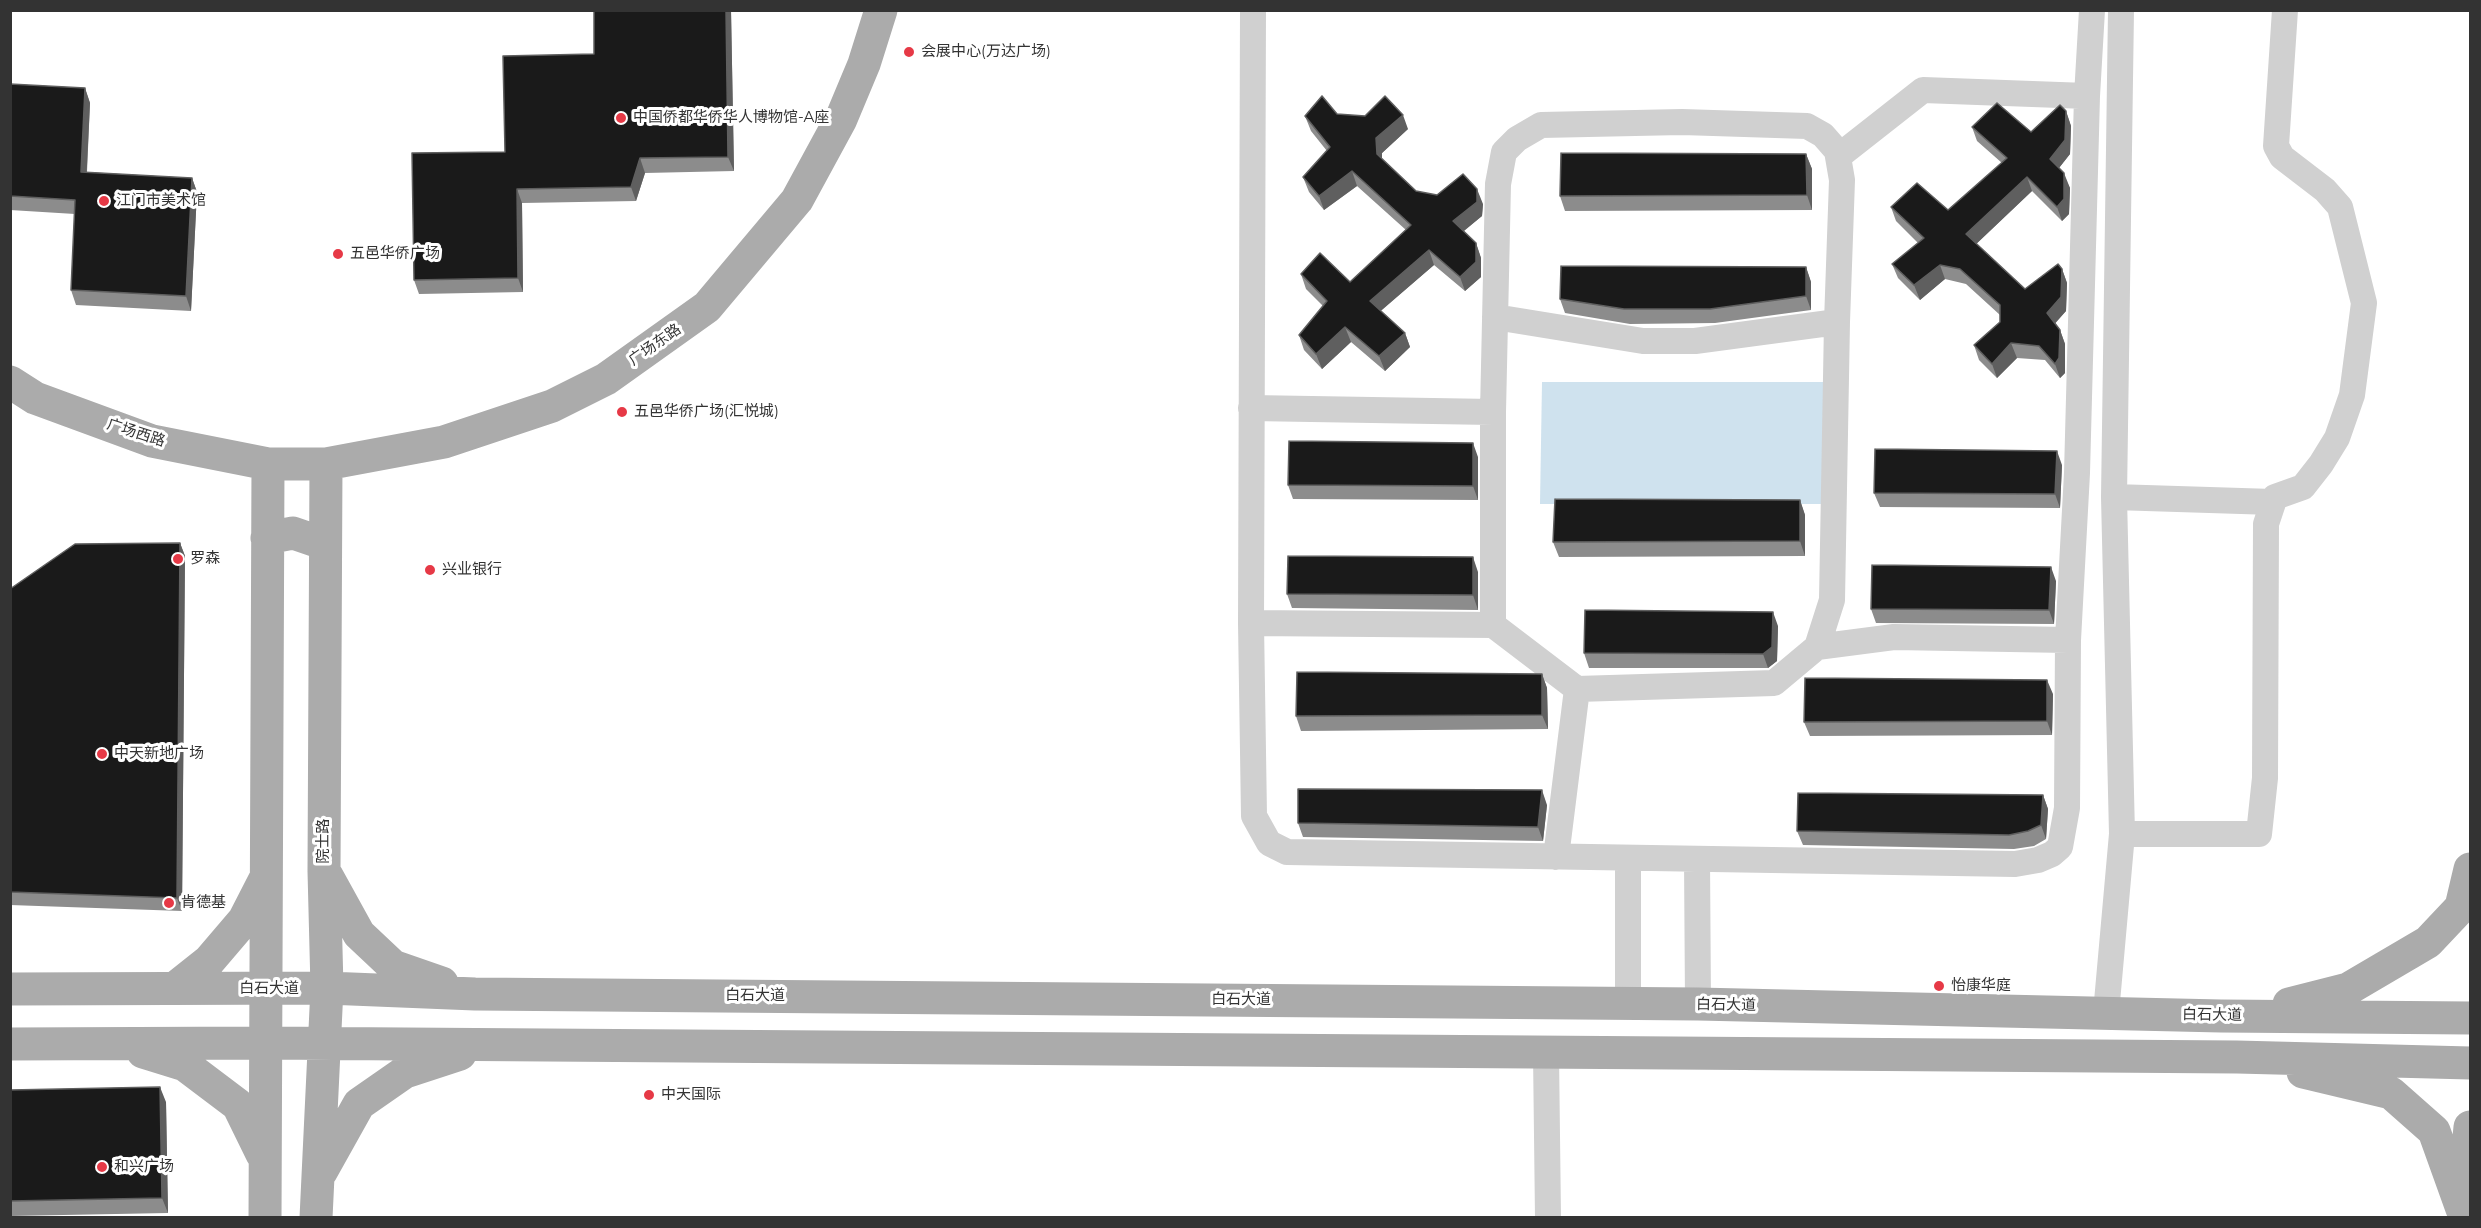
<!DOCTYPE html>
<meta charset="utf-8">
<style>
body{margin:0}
#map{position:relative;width:2481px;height:1228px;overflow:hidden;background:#fff;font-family:Montserrat,sans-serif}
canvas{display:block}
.frame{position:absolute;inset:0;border:12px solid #333;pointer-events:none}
</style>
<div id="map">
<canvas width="2481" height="1228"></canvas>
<div class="frame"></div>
</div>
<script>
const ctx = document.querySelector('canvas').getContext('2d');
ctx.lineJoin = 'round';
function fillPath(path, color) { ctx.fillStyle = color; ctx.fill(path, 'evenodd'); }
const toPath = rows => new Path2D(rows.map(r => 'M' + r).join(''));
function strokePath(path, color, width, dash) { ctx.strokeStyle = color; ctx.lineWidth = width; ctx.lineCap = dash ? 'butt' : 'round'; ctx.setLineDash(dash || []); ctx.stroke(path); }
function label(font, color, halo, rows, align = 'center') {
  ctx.font = font + ' Montserrat,"Noto Sans SC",sans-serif'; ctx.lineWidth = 6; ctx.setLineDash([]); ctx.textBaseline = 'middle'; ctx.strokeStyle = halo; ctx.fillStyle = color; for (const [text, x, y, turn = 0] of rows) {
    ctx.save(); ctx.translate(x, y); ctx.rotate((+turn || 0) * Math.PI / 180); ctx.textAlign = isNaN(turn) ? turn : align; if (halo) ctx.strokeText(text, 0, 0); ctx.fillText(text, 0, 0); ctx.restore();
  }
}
const water = toPath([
 [1542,382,1826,382,1827,504,1540,504]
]);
const minor = toPath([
 [1253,10,1251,623,1254,816,1269,843,1287,852,2015,864,2038,860,2052,854,2060,847,2067,808,2068,640,2077,473,2087,96,2092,10],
 [1839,156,1923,90,2087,96],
 [1251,408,1493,412,1493,625,1251,623],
 [1493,412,1498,184,1504,152,1517,139,1541,125,1682,122,1807,126,1823,135,1837,151,1842,180,1837,322,1695,341,1643,341,1495,317],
 [2114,497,2273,502],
 [1493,625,1577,689,1556,857],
 [1817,647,1894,637,2068,640],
 [1577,689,1774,683,1817,647,1832,600,1837,322],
 [2122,834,2259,834,2265,778,2266,524,2275,497,2303,487,2321,464,2337,438,2352,395,2364,303,2340,207,2325,190,2282,157,2276,146,2285,10],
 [1628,858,1628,1003],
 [1697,859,1698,1004],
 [2106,1013,2122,834,2114,497,2121,10],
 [1546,1053,1548,1218]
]);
const major = toPath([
 [10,382,35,398,152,441,268,464,326,464,444,442,552,406,606,379,707,307,797,200,841,119,864,64,881,10],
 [267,538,293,533,325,544],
 [327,876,359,934,393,966,442,983],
 [175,988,209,961,244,920,264,881],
 [10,989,327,988,475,994,1698,1004,2221,1016,2470,1018],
 [2289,1004,2348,989,2428,942,2461,907,2470,869],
 [10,1044,264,1043,2237,1057,2470,1063],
 [143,1052,185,1065,238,1105,262,1154],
 [2303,1072,2391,1093,2434,1131,2462,1209],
 [321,1172,359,1104,405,1072,460,1054],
 [2463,1199,2470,1127],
 [265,1218,268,464],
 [316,1218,327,988,324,871,326,464]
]);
const wall = toPath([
 [594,10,731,10,734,171,645,173,636,201,522,203,523,292,419,294,414,280,505,152,594,54],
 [10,84,85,88,90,103,87,172,192,178,197,192,191,311,76,305,71,290,75,214,10,210],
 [2066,111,2071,126,2070,154,2059,168,2070,188,2069,214,2062,221,2032,191,1976,244,2025,289,2062,269,2067,283,2066,311,2055,323,2060,330,2065,344,2065,373,2060,378,2045,360,2017,358,1997,378,1979,360,1974,345,2000,322,2000,315,1966,284,1945,279,1920,300,1898,278,1892,264,1918,243,1896,221,1891,207,1948,210,2002,163,1977,141,1972,127,2031,132],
 [1337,114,1365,116,1408,129,1382,153,1382,159,1416,191,1483,204,1482,216,1463,231,1476,243,1481,258,1481,277,1465,291,1434,265,1380,311,1405,333,1410,347,1385,371,1351,342,1322,369,1304,350,1299,335,1323,306,1306,289,1301,274,1350,282,1406,230,1357,186,1324,210,1309,192,1303,177,1327,151,1311,131,1305,116],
 [1806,154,1812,169,1812,210,1565,211,1560,196],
 [1806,267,1811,282,1811,310,1715,323,1630,324,1565,313,1560,299],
 [1478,457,1478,500,1293,499,1288,485],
 [2062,465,2060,508,1880,507,1874,493],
 [1800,500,1805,515,1805,556,1559,557,1553,542],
 [180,543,185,556,182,911,10,905,10,589],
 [1478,572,1478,610,1292,608,1287,594],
 [2056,581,2054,624,1876,623,1871,609],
 [1778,626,1777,661,1768,668,1589,668,1584,653],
 [1542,674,1547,688,1548,729,1301,731,1296,716],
 [2053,694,2052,735,1810,736,1804,722],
 [2043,795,2048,809,2046,839,2034,846,2014,849,1803,845,1797,831],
 [1547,805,1543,841,1303,837,1298,823],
 [10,1090,166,1102,168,1213,11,1216]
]);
const shadedWall = toPath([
 [726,10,731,10,734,171,728,157],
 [85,88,90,103,86,186,81,172],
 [2066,111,2071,126,2070,154,2055,173,2050,159],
 [1403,115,1408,129,1382,153,1382,169,1377,154,1376,138],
 [1806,154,1812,169,1812,210,1807,195],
 [640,158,645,173,636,201,631,187],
 [1352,171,1357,186,1324,210,1319,196],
 [2064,173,2070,188,2069,214,2062,221,2057,207],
 [2027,177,2032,191,1971,249,1966,234],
 [192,178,197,192,191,311,186,296],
 [517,189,522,203,523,292,518,278],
 [1477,189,1483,204,1482,216,1458,236,1453,221],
 [1476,243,1481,258,1481,277,1465,291,1460,277],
 [1429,250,1434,265,1375,316,1370,301],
 [1940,265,1945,279,1920,300,1914,285],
 [1806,267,1811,282,1811,310,1806,296],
 [2062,269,2067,283,2066,311,2052,327,2047,313],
 [1345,327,1351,342,1322,369,1316,354],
 [2060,330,2065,344,2065,373,2060,378,2055,364],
 [1405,333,1410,347,1385,371,1379,356],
 [2011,343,2017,358,1997,378,1992,364],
 [1473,443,1478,457,1478,500,1473,486],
 [2057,451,2062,465,2060,508,2055,494],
 [1800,500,1805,515,1805,556,1800,541],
 [180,543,185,556,182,911,177,898],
 [1473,557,1478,572,1478,610,1473,595],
 [2051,567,2056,581,2054,624,2049,610],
 [1773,612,1778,626,1777,661,1768,668,1763,654],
 [1542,674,1547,688,1548,729,1542,715],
 [2047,680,2053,694,2052,735,2047,721],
 [1542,790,1547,805,1543,841,1538,827],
 [2043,795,2048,809,2046,839,2041,825],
 [160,1087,166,1102,168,1213,162,1198]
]);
const building = toPath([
 [594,10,726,10,728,157,640,158,631,187,517,189,518,278,414,280,412,153,505,152,503,56,594,54,594,10],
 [10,84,85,88,81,172,192,178,186,296,71,290,75,200,10,196,10,84],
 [1322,96,1337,114,1365,116,1385,96,1403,115,1376,138,1377,154,1416,191,1437,195,1463,174,1477,189,1477,202,1453,221,1476,243,1476,262,1460,277,1429,250,1370,301,1405,333,1379,356,1345,327,1316,354,1299,335,1327,301,1301,274,1320,253,1350,282,1411,225,1352,171,1319,196,1303,177,1330,147,1305,116,1322,96],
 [1997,103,2031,132,2060,105,2066,111,2065,140,2050,159,2064,173,2064,199,2057,207,2027,177,1966,234,2025,289,2058,264,2062,269,2061,297,2047,313,2060,330,2059,358,2055,364,2039,346,2011,343,1992,364,1974,345,2000,322,2000,305,1960,269,1940,265,1914,285,1892,264,1924,238,1891,207,1917,183,1948,210,2007,158,1972,127,1997,103],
 [1561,153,1806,154,1807,195,1560,196,1561,153],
 [1561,266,1806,267,1806,296,1710,309,1624,309,1560,299,1561,266],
 [1289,441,1473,443,1473,486,1288,485,1289,441],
 [1875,449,2057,451,2055,494,1874,493,1875,449],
 [1555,499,1800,500,1800,541,1553,542,1555,499],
 [180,543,177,898,10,892,10,589,75,544,180,543],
 [1288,556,1473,557,1473,595,1287,594,1288,556],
 [1872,565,2051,567,2049,610,1871,609,1872,565],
 [1585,610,1773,612,1772,647,1763,654,1584,653,1585,610],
 [1297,672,1542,674,1542,715,1296,716,1297,672],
 [1805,678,2047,680,2047,721,1804,722,1805,678],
 [1298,789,1542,790,1538,827,1298,823,1298,789],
 [1798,793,2043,795,2041,825,2028,831,2009,835,1797,831,1798,793],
 [160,1087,162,1198,10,1201,10,1090,160,1087]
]);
const markers = [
 [909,52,6,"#e63946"],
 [621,118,6,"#e63946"],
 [104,201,6,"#e63946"],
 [338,254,6,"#e63946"],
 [622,412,6,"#e63946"],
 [178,559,6,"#e63946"],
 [430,570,6,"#e63946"],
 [102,754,6,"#e63946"],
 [169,903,6,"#e63946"],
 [1939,986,6,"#e63946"],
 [649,1095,6,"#e63946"],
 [102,1167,6,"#e63946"]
];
const poiNames = [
 ["会展中心(万达广场)",921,52],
 ["中国侨都华侨华人博物馆-A座",633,118],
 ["江门市美术馆",116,201],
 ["五邑华侨广场",350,254],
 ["五邑华侨广场(汇悦城)",634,412],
 ["罗森",190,559],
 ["兴业银行",442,570],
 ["中天新地广场",114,754],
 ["肯德基",181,903],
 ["怡康华庭",1951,986],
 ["中天国际",661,1095],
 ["和兴广场",114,1167]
];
const streetNames = [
 ["广场东路",655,345,-35],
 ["广场西路",136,433,18],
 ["院士路",324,841,-90],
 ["白石大道",269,989],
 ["白石大道",755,996],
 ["白石大道",1241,1000],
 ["白石大道",1726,1005,1],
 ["白石大道",2212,1015,1]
];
fillPath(water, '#cfe2ee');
strokePath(minor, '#d0d0d0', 26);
strokePath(major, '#ababab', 33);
fillPath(wall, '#8c8c8c');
fillPath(shadedWall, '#5f5f5f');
fillPath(building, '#1a1a1a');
strokePath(building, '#5f5f5f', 1.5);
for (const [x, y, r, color] of markers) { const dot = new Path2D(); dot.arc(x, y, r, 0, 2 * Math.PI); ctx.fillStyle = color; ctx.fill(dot); strokePath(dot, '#fff', 2); }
label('15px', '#333', '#fff', poiNames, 'left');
label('15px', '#333', '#fff', streetNames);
</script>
